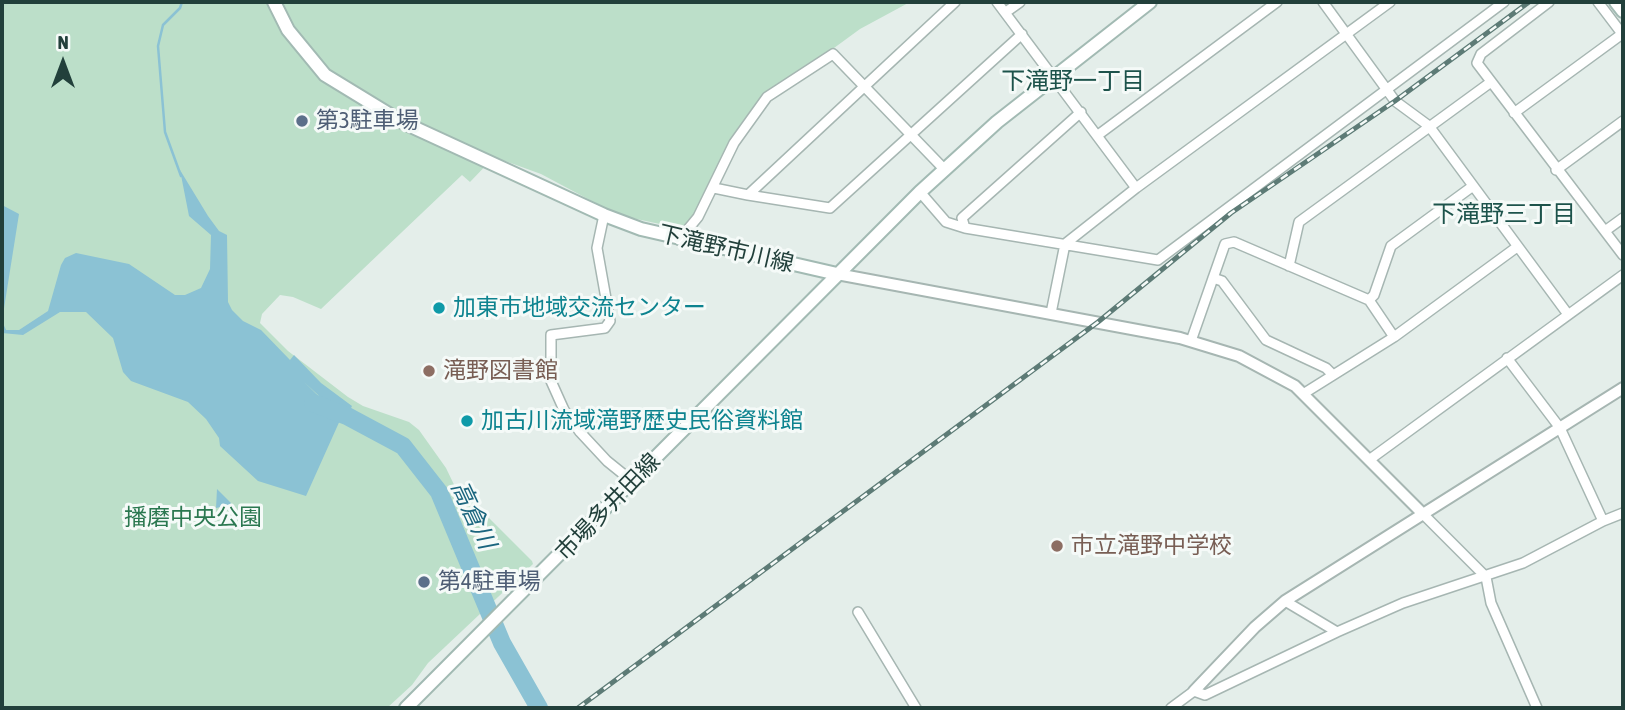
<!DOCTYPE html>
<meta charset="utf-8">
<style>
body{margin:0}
#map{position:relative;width:1625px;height:710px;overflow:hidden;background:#e4eeea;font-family:"Asap Condensed",sans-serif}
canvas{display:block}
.frame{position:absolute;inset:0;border:4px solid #22403b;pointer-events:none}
.north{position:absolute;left:28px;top:28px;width:70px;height:70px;-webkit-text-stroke:5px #f5faf8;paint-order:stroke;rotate:0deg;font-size:19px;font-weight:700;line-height:28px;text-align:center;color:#22403b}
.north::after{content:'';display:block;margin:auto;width:24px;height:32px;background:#22403b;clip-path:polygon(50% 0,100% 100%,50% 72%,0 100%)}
</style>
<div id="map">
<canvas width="1625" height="710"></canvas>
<div class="frame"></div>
<div class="north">N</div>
</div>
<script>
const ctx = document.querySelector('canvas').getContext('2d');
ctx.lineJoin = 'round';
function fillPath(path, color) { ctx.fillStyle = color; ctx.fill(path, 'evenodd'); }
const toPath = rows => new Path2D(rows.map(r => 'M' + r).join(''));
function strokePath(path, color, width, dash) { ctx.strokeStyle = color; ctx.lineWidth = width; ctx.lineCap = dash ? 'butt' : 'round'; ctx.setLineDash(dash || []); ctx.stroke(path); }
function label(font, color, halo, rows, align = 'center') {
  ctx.font = font + ' "Asap Condensed","Noto Sans JP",sans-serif'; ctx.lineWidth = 6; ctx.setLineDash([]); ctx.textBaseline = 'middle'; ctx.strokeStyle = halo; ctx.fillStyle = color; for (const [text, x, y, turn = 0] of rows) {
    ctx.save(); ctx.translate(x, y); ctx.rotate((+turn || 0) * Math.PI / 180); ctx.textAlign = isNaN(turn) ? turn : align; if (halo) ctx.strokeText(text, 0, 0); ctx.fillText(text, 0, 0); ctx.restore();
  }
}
const green = toPath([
 [2,2,910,2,860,29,767,97,734,143,698,217,683,229,618,215,541,174,494,157,470,182,462,175,321,309,293,297,280,295,262,314,260,323,288,351,348,397,363,406,409,422,419,430,446,468,459,495,471,500,532,561,533,564,428,663,412,685,387,708,2,708]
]);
const water = toPath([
 [180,170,208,216,219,231,227,235,228,302,232,310,243,321,261,330,290,360,294,355,321,383,352,406,346,419,342,417,304,382,341,418,306,496,258,481,220,446,219,438,206,419,188,402,131,381,123,372,113,338,86,312,60,312,23,335,2,333,2,205,19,214,2,321,6,330,19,330,48,311,61,265,65,258,76,253,129,264,175,295,185,295,201,288,210,269,211,235,189,216],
 [217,489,231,503,230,505,216,508]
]);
const stream = toPath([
 [181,176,165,132,158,46,163,25,180,8,182,2]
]);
const river = toPath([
 [313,403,347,416,403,446,439,492,502,643,539,708]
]);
const minor = toPath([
 [955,2,748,195,830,208,1022,34],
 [997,2,1136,188],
 [1323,2,1395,101,1429,126,1567,313],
 [1549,2,1481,54,1477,63,1623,255],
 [1598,2,1623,35],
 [1006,12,1020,2],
 [1081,112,962,218,965,228,1158,260,1504,2],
 [1514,113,1622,34],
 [1098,135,1277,2],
 [1556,170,1623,121],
 [714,188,748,195],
 [920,192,946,222,965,228],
 [604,215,597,248,610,321,605,328,551,335,551,381,564,410,580,432,607,461,633,482],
 [1605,231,1623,218],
 [679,240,698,217,734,143,767,97,833,54,945,170],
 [1289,266,1299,222,1491,82],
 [1213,278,1222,281,1266,340,1326,368,1333,375],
 [1369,300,1374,295,1391,246,1473,186],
 [1051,313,1065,244,1136,188,1390,2],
 [1191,341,1225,244,1234,242,1369,300,1394,337],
 [1507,358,1560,428,1603,521],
 [1303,394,1394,337,1517,247],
 [1369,460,1623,275],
 [1423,514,1486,577,1491,603,1537,708],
 [1285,601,1337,632],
 [858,612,916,708],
 [1171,708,1194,691,1205,695,1337,632,1403,603,1523,563,1603,521,1623,513]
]);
const tertiary = toPath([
 [837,274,1180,338,1239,356,1295,386,1423,514],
 [1194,691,1255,627,1285,601,1623,388]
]);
const secondary = toPath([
 [274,2,288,30,325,75,402,122,604,215,641,229,837,274],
 [1616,2,1623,11],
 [406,708,920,192,997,122,1150,2]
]);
const rail = toPath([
 [578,708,1098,322,1231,213,1395,101,1529,2]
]);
const markers = [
 [302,121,7,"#5c6f8a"],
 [439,308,7,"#0f9aa8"],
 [429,371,7,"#8d6e63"],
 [467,421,7,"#0f9aa8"],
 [1057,546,7,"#8d6e63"],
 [424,582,7,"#5c6f8a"]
];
const serviceNames = [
 ["第3駐車場",316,121],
 ["第4駐車場",438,582]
];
const streetNames = [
 ["下滝野市川線",726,249,13],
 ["市場多井田線",608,507,-46]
];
const cultureNames = [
 ["加東市地域交流センター",453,308],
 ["加古川流域滝野歴史民俗資料館",481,421]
];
const educationNames = [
 ["滝野図書館",443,371],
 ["市立滝野中学校",1071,546]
];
const parkNames = [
 ["播磨中央公園",193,518]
];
const neighbourhoodNames = [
 ["下滝野一丁目",1073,81],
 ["下滝野三丁目",1504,214]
];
const waterNames = [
 ["高倉川",473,515,65]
];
fillPath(green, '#bcdfc9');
fillPath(water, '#8bc2d4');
strokePath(stream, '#8bc2d4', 2.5);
strokePath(river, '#8bc2d4', 18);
strokePath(minor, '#a6b6b2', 12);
strokePath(tertiary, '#a6b6b2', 14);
strokePath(secondary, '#a2bab3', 16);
strokePath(minor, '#fff', 9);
strokePath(tertiary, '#fff', 10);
strokePath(secondary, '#fff', 12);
strokePath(rail, '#5d7b76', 5);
strokePath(rail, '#f5faf8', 2.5, [8]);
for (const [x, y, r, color] of markers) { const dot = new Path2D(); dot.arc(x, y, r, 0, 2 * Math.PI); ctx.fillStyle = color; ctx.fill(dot); strokePath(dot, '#f5faf8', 2.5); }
label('23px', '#4e5e75', '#f5faf8', serviceNames, 'left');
label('23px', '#22403b', '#f5faf8', streetNames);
label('23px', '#0d838f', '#f5faf8', cultureNames, 'left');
label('23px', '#785e54', '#f5faf8', educationNames, 'left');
label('23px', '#2b7850', '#f5faf8', parkNames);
label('24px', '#1d534b', '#f5faf8', neighbourhoodNames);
label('italic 24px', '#1a657e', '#f5faf8', waterNames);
</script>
